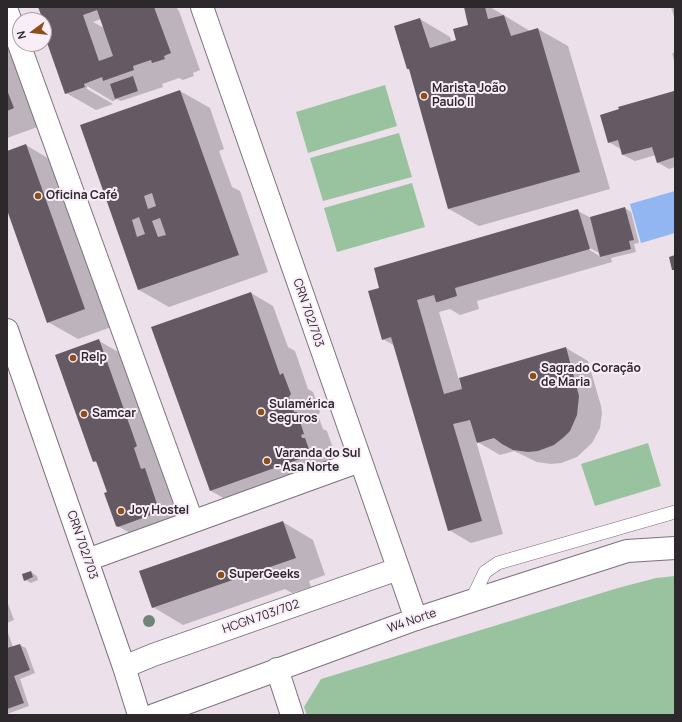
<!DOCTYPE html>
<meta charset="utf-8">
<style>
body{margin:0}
#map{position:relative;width:682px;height:722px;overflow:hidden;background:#ece0eb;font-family:Manrope,sans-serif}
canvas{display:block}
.frame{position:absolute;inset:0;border:8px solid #2c282c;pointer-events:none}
.north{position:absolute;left:12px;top:12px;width:40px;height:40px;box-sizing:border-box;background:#f9edf8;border:1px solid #a79ea6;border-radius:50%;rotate:255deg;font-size:11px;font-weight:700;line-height:16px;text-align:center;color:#2c282c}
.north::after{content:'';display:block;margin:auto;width:14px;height:18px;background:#8f4e18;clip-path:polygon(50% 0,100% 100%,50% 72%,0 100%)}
</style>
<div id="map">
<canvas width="682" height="722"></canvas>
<div class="frame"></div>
<div class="north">N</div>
</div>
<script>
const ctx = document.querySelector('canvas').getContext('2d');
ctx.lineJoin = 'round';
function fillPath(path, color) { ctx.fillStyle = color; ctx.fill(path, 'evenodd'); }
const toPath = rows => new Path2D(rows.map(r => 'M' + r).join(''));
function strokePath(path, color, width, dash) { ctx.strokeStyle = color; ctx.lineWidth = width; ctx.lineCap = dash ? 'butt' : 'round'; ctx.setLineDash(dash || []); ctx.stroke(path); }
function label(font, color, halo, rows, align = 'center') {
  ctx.font = font + ' Manrope,sans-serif'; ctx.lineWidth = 4; ctx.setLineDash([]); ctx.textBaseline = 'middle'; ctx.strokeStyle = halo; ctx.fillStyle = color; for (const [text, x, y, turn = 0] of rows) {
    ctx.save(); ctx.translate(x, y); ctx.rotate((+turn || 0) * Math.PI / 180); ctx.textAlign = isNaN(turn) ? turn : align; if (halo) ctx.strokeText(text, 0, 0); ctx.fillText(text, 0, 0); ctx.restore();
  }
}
const green = toPath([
 [385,85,397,126,308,153,296,112],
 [399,133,412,177,323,201,310,158],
 [412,183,425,227,337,252,324,208],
 [648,443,661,486,595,506,581,464],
 [675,576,675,715,307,715,304,707,321,679,618,588,656,578]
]);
const water = toPath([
 [675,191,675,233,641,243,630,204]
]);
const shadow = toPath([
 [39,7,176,7,179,11,200,70,193,73,194,76,183,80,179,78,162,84,163,87,121,101,117,99,113,101,114,102,87,86,87,89,113,104,96,110,66,93,44,31,47,29],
 [101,19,104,28,93,22],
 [466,7,490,7,530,31,538,29,568,46,610,189,479,226,449,209,410,70,408,69,420,19,450,37,452,43,457,41,469,25],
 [671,7,675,7,675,20],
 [7,21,43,125,7,138],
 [672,53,675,53,675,64],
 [180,91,210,108,224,149,219,151,232,187,240,191,268,272,169,307,139,290,81,126],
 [674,92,675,167,669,169,657,162,656,155,635,161,623,155,622,150,609,142],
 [26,145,56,163,114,326,78,339,48,322,7,206,7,152],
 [625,208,631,212,639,243,634,244,636,252,611,258,612,262,477,301,479,309,460,315,450,309,439,312,461,387,566,348,588,361,601,406,602,413,600,428,592,443,577,457,561,463,551,464,537,462,514,451,500,455,476,441,503,534,471,543,449,530,395,346,383,339,370,292,578,211,591,218],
 [586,246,601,254,601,257,585,247],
 [251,293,273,306,288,347,295,351,308,389,313,392,320,412,318,415,323,429,327,431,334,451,330,452,334,456,340,472,241,508,211,491],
 [99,341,129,358,189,528,147,543,116,525,109,493,98,464,94,461],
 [283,522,313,540,325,575,309,581,311,587,292,593,285,589,183,625,153,607],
 [31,572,37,576,38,580,31,583,25,580],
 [7,601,14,620,7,623],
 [7,630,13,647,20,645,26,648,35,673,20,679,29,706,7,714]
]);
const building = toPath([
 [38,7,154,7,171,53,164,56,165,59,152,63,151,60,133,66,134,70,103,81,102,77,84,84,85,87,65,94,44,34,44,29,46,28,44,20,43,20],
 [97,10,113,56,99,61,83,15],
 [464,7,485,7,488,19,504,15,511,36,538,28,580,172,448,209,409,69,407,69,394,26,420,18,430,48,456,40,453,29,468,25],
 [133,76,138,91,115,99,110,84],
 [7,90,14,108,7,111],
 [180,90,239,255,138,290,80,125],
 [152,193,156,206,148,209,144,196],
 [139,217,145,234,137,237,132,220],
 [160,218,166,235,158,237,152,221],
 [674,91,675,157,657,163,652,147,622,155,618,140,608,143,600,115,619,109,618,107],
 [26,144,85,309,47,323,7,210,7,151],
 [625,207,634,240,629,241,631,249,600,257,590,217],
 [578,209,590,249,455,288,457,296,438,302,436,302,434,295,417,300,444,394,462,389,459,378,566,347,579,396,577,415,570,431,564,437,554,445,538,451,528,452,513,450,502,444,494,438,477,443,470,420,453,424,482,521,448,531,391,337,382,340,368,291,379,288,374,268],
 [675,255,675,270,672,270,669,257],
 [251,292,280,375,283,373,291,394,289,397,294,412,297,412,304,434,301,435,302,438,305,438,311,455,210,491,151,327],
 [99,339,137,446,134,448,141,469,145,468,159,510,159,512,118,527,116,526,104,493,107,492,96,461,93,462,55,355],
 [283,521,296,558,152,608,139,571],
 [31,571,33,577,24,581,22,574],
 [20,644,30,670,14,676,24,703,7,709,7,648]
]);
const service = toPath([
 [471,601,485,572,498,563,675,512]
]);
const minor = toPath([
 [7,11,192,521]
]);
const tertiary = toPath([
 [202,7,416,619],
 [7,330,124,667,139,715],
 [87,560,360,461],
 [124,667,153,655,398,569]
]);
const secondary = toPath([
 [277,669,292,715],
 [154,715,416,619,471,601,627,551,675,548]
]);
const trees = [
 [149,621]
];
const markers = [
 [424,96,4,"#8f4e18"],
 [38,196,4,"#8f4e18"],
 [73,358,4,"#8f4e18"],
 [533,376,4,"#8f4e18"],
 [261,412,4,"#8f4e18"],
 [84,414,4,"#8f4e18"],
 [267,461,4,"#8f4e18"],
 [121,511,4,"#8f4e18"],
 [221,575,4,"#8f4e18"]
];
const poiNames = [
 ["Marista João",432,89],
 ["Paulo II",432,103],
 ["Oficina Café",46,196],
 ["Relp",81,358],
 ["Sagrado Coração",541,369],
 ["de Maria",541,383],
 ["Sulamérica",269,405],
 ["Seguros",269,419],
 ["Samcar",92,414],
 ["Varanda do Sul",275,454],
 ["- Asa Norte",275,468],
 ["Joy Hostel",129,511],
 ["SuperGeeks",229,575]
];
const streetNames = [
 ["CRN 702/703",308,313,71],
 ["CRN 702/703",82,545,71],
 ["HCGN 703/702",261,617,-19],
 ["W4 Norte",412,621,-19]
];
fillPath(green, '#99c39f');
fillPath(water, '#91b6f1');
fillPath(shadow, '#0003');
fillPath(building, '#655a64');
strokePath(service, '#7c717b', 14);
strokePath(minor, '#7c717b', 24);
strokePath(tertiary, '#7c717b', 24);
strokePath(secondary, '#7c717b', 24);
strokePath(service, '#fff', 13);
strokePath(minor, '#fff', 22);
strokePath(tertiary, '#fff', 22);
strokePath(secondary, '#fff', 22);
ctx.fillStyle = '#718478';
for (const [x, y] of trees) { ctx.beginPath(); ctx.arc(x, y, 6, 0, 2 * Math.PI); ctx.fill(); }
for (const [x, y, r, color] of markers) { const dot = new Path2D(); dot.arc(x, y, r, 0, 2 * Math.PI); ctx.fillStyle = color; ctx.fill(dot); strokePath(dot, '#f9edf8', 1.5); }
label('bold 12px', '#2c282c', '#f9edf8', poiNames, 'left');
label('12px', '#2c282c', '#f9edf8', streetNames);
</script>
